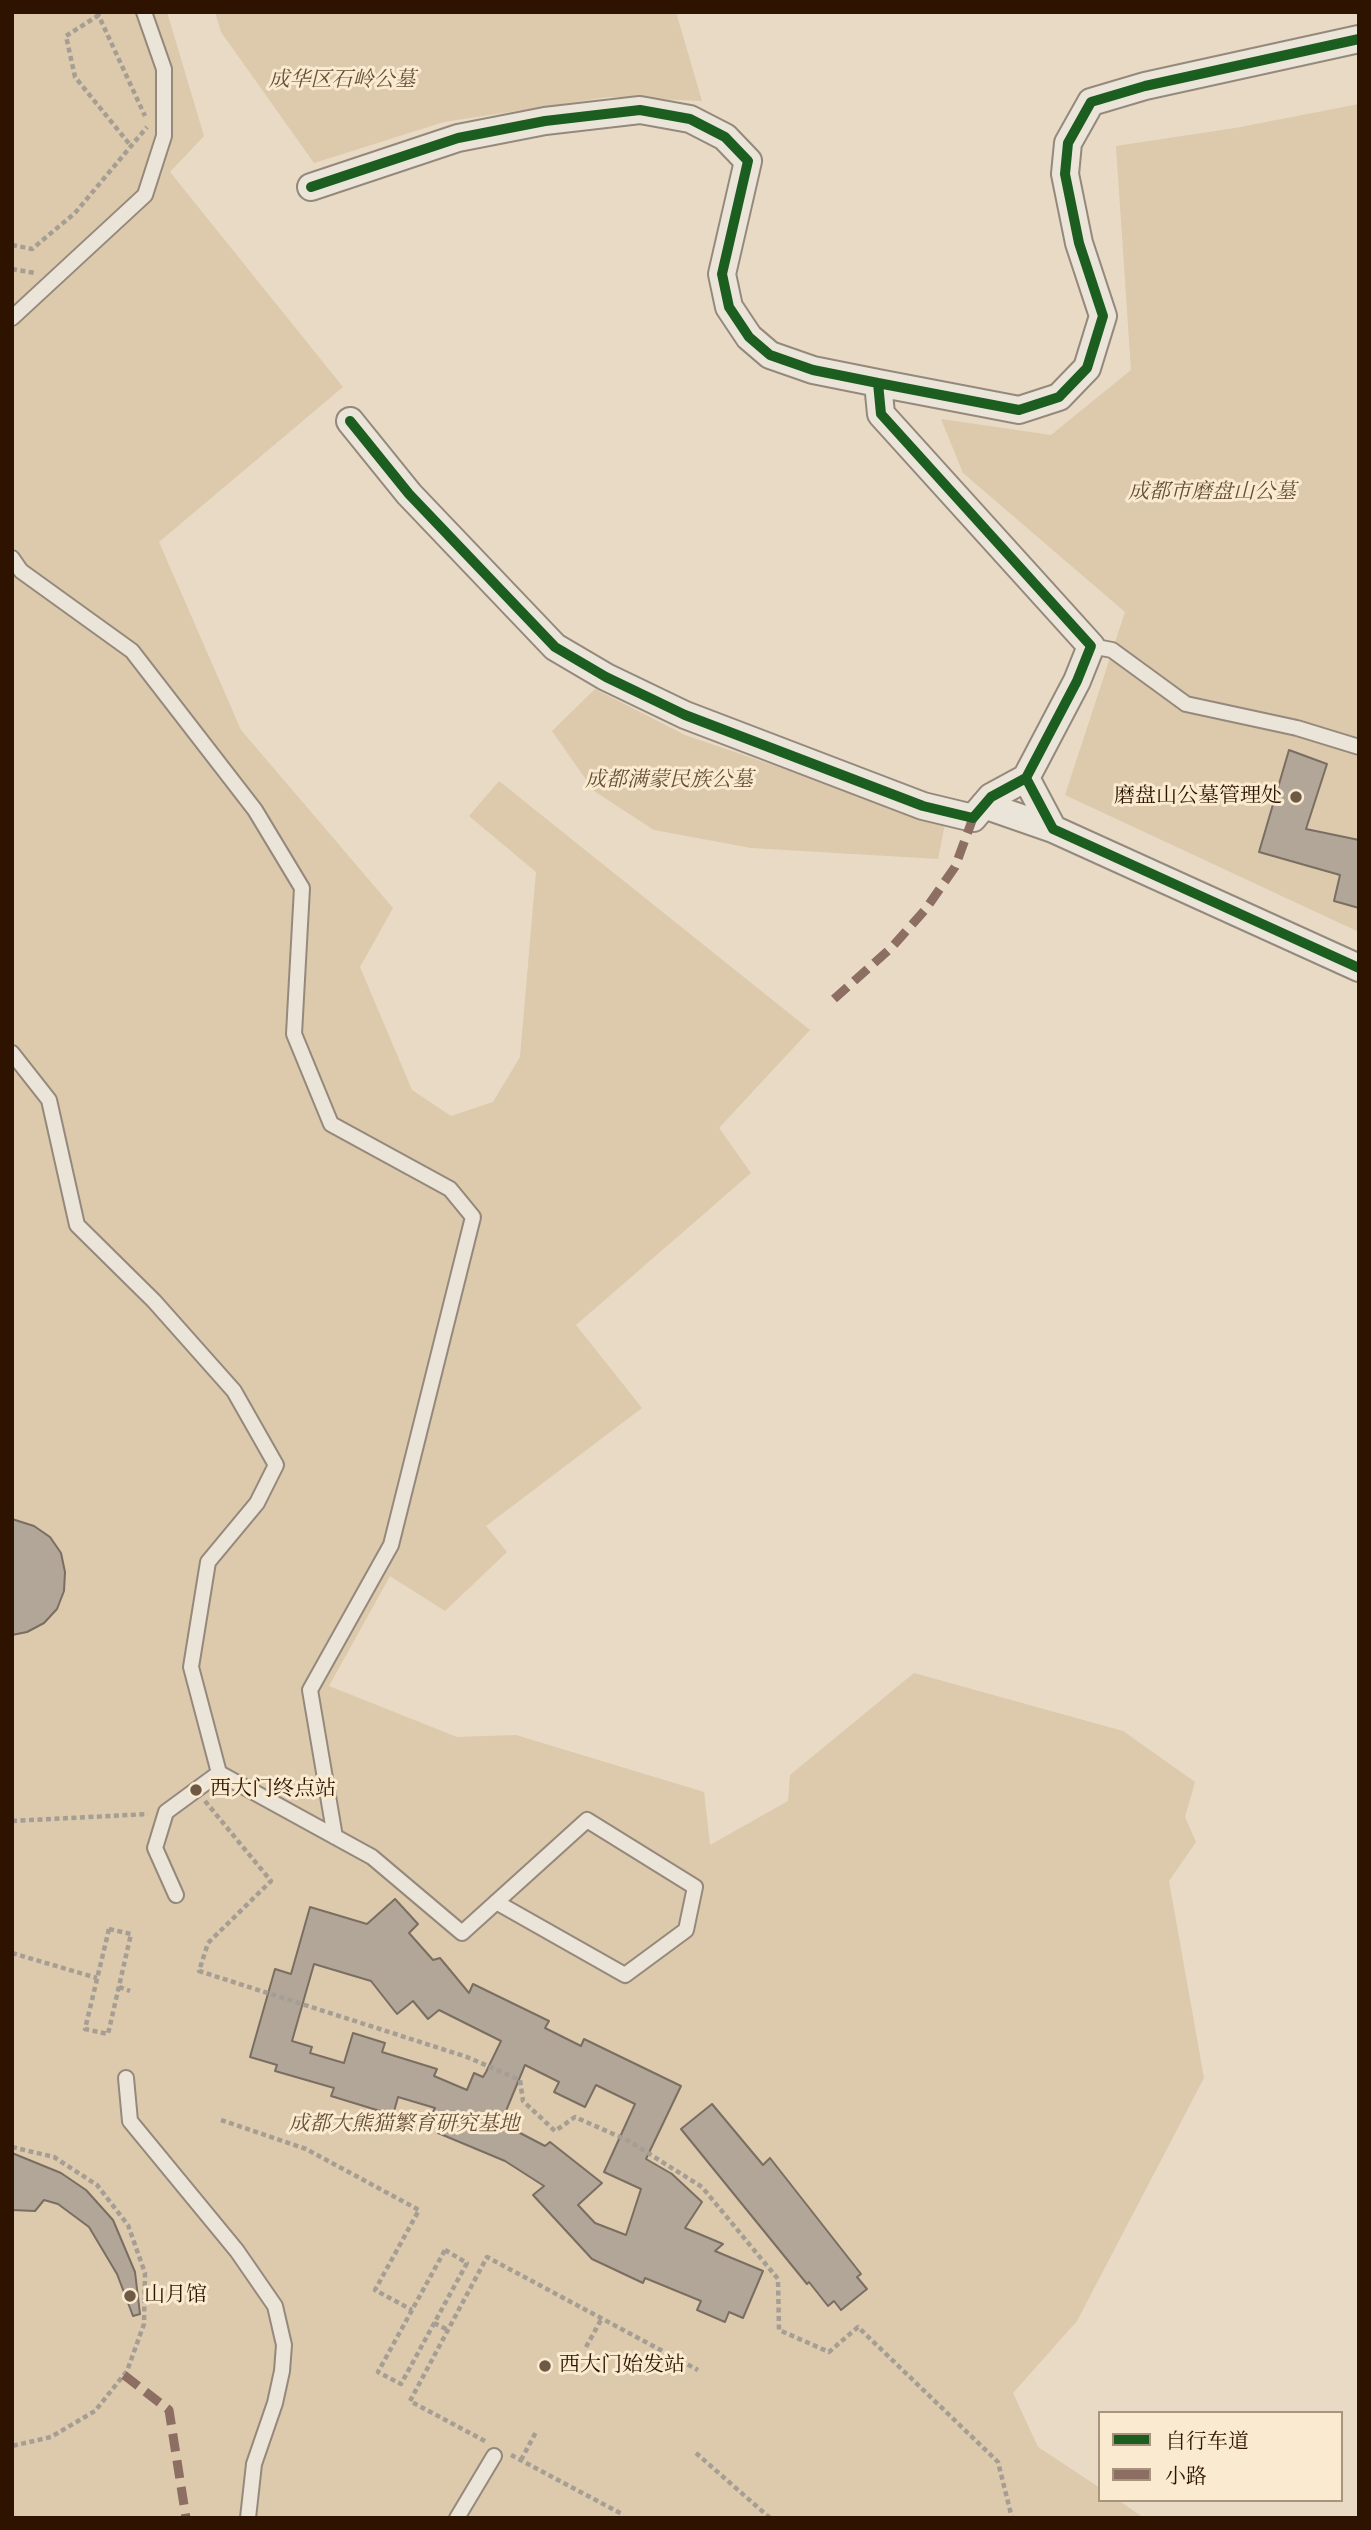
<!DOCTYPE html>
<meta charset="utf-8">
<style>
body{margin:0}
#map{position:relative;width:1371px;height:2530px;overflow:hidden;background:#e8dac5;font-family:Alegreya,"Noto Serif SC",serif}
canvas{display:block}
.frame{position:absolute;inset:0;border:14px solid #2d1300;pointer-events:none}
.legend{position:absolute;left:1098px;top:2411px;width:245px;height:91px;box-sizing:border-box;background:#f9ead0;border:2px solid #a7947d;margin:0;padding:9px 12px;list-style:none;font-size:21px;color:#2d1300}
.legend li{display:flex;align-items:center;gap:14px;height:35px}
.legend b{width:35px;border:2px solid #a7947d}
</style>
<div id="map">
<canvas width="1371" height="2530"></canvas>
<div class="frame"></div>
<ul class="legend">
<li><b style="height:9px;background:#1b5e20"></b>自行车道</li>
<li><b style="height:9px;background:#8d6e63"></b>小路</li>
</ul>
</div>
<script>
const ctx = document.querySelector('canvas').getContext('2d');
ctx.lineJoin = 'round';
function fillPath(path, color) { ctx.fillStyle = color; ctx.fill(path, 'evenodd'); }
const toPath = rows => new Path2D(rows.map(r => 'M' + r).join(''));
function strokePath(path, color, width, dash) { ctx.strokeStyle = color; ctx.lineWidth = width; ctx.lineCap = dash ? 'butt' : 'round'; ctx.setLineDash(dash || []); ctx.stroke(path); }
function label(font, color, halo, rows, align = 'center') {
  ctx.font = font + ' Alegreya,"Noto Serif SC",serif'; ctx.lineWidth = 6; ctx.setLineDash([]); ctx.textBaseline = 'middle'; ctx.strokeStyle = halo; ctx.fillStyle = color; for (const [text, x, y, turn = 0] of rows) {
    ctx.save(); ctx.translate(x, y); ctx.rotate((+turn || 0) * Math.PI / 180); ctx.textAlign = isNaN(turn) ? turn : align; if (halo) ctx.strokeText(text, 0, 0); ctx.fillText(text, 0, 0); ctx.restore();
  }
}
const green = toPath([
 [12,12,167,12,204,136,170,172,343,387,159,542,241,730,393,908,360,967,412,1090,451,1116,493,1102,520,1057,536,872,469,816,499,781,810,1030,719,1128,751,1173,576,1325,642,1408,486,1526,507,1552,445,1611,390,1576,329,1686,457,1737,516,1735,704,1792,710,1845,788,1801,790,1775,914,1673,1123,1731,1195,1782,1185,1817,1196,1842,1169,1881,1204,2078,1077,2321,1013,2393,1038,2447,1100,2488,1100,2500,1118,2500,1144,2518,12,2518],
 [215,12,676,12,702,101,608,97,444,122,314,163,221,32],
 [1359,104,1359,932,1065,795,1125,612,963,473,941,419,1051,435,1131,370,1116,146,1235,128],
 [595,689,685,735,945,824,938,859,751,848,654,830,594,791,552,731]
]);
const building = toPath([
 [1289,750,1327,764,1306,829,1359,840,1359,908,1334,901,1340,875,1259,852,1289,750],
 [12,1519,34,1526,50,1537,61,1553,65,1572,64,1591,57,1609,44,1623,27,1632,12,1635,12,1519],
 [395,1899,418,1924,409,1933,433,1960,440,1958,469,1993,473,1984,549,2021,545,2028,581,2046,584,2039,681,2086,646,2159,672,2174,702,2202,685,2228,723,2244,715,2251,763,2271,743,2318,729,2312,725,2322,697,2310,701,2301,645,2278,643,2283,592,2259,533,2195,544,2186,505,2161,438,2133,442,2124,430,2119,435,2108,398,2097,393,2115,331,2096,334,2088,275,2071,277,2065,250,2057,275,1969,291,1974,310,1907,367,1924,395,1899],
 [314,1964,371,1981,397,2014,413,2001,428,2019,439,2010,501,2041,486,2072,483,2077,474,2073,467,2090,434,2076,437,2069,382,2052,385,2043,353,2033,344,2063,310,2053,312,2047,292,2041,314,1964],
 [525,2065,559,2082,554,2092,585,2107,596,2085,635,2104,604,2172,641,2189,626,2235,595,2223,578,2205,602,2183,550,2142,545,2146,501,2123,525,2065],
 [712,2104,763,2165,770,2158,861,2274,857,2277,867,2289,841,2310,834,2301,828,2306,809,2282,807,2284,681,2129,712,2104],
 [12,2153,61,2173,86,2190,113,2220,135,2272,140,2314,133,2316,117,2274,89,2227,58,2204,44,2200,35,2211,12,2210,12,2153]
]);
const path = toPath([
 [97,12,145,116],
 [99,15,66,36,75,77,131,146],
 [12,245,32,249,75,213,147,127],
 [12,269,35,273],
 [205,1801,271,1881,208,1943,199,1971,467,2057,520,2080,523,2101,555,2131,575,2117,629,2141,702,2187,778,2279,779,2330,829,2352,858,2327,998,2462,1012,2518],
 [12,1821,148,1814],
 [109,1929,131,1934,108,2034,85,2029,109,1929],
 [12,1953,97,1978],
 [119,1987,130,1991],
 [221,2120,306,2149,419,2210,375,2290,412,2310],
 [12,2147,54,2157,97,2185,128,2225,145,2273,144,2324,127,2371,95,2411,51,2437,12,2446],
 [445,2250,467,2263,401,2384,378,2372,445,2250],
 [434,2323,448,2330],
 [586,2347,602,2318],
 [485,2441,410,2401,487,2257,698,2370],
 [696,2453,770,2518],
 [511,2455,622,2514],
 [521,2460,536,2432]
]);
const lane = toPath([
 [12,318,145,195,164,136,164,69,144,12],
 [12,558,21,571,132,651,255,810,302,888,294,1034,331,1124,450,1189,473,1217,391,1545,310,1690,335,1837],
 [1091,646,1112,650,1186,704,1297,728,1359,747],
 [12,1053,49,1100,77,1225,154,1301,234,1391,276,1465,257,1503,208,1562,191,1667,219,1773,166,1812,155,1848,176,1895],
 [219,1773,372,1857,462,1933,587,1820,695,1887,686,1930,625,1975,496,1902],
 [126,2078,130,2121,237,2251,275,2306,284,2345,282,2371,275,2403,254,2464,248,2518],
 [457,2518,494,2456]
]);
const street = toPath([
 [1359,39,1145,86,1091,102,1068,143,1065,174,1079,243,1103,316,1087,368,1059,397,1019,410,878,383,881,414,1091,646,1077,681,1026,778,1053,829,1359,968],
 [311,187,458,138,545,121,640,110,690,119,725,137,748,161,722,274,729,307,749,337,770,355,813,370,878,383],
 [350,421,409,494,555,647,606,677,685,715,923,806,973,818,991,797,1026,778],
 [984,805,1053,829]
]);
const quiet = toPath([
 [834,999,891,948,925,910,955,867,973,818],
 [124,2375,169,2410,186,2518]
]);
const cycleway = toPath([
 [1359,39,1145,86,1091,102,1068,143,1065,174,1079,243,1103,316,1087,368,1059,397,1019,410,878,383,881,414,1091,646,1077,681,1026,778,1053,829,1359,968],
 [311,187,458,138,545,121,640,110,690,119,725,137,748,161,722,274,729,307,749,337,770,355,813,370,878,383],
 [350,421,409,494,555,647,606,677,685,715,923,806,973,818,991,797,1026,778]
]);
const markers = [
 [1296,797,7,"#6e5945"],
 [196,1790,7,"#6e5945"],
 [130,2296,7,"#6e5945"],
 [545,2366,7,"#6e5945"]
];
const parkNames = [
 ["成华区石岭公墓",342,81],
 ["成都市磨盘山公墓",1212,493],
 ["成都满蒙民族公墓",669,781],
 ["成都大熊猫繁育研究基地",404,2125]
];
const poiNames = [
 ["磨盘山公墓管理处",1282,797,"right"],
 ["西大门终点站",210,1790],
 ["山月馆",144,2296],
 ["西大门始发站",559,2366]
];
fillPath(green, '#ddc9ac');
fillPath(building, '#b1a697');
strokePath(building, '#796e61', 2);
strokePath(lane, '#94897b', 18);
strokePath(street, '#94897b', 30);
strokePath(path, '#a59e94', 4.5, [5, 3.5]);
strokePath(lane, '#ebe4d9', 14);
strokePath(street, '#ebe4d9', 26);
strokePath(quiet, '#8d6e63', 9, [18, 9]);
strokePath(cycleway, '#1b5e20', 10);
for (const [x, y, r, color] of markers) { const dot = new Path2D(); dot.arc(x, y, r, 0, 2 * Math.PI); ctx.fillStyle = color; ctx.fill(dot); strokePath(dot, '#f9ead0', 2.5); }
label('italic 21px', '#674e35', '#f9ead0', parkNames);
label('21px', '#2d1300', '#f9ead0', poiNames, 'left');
</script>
